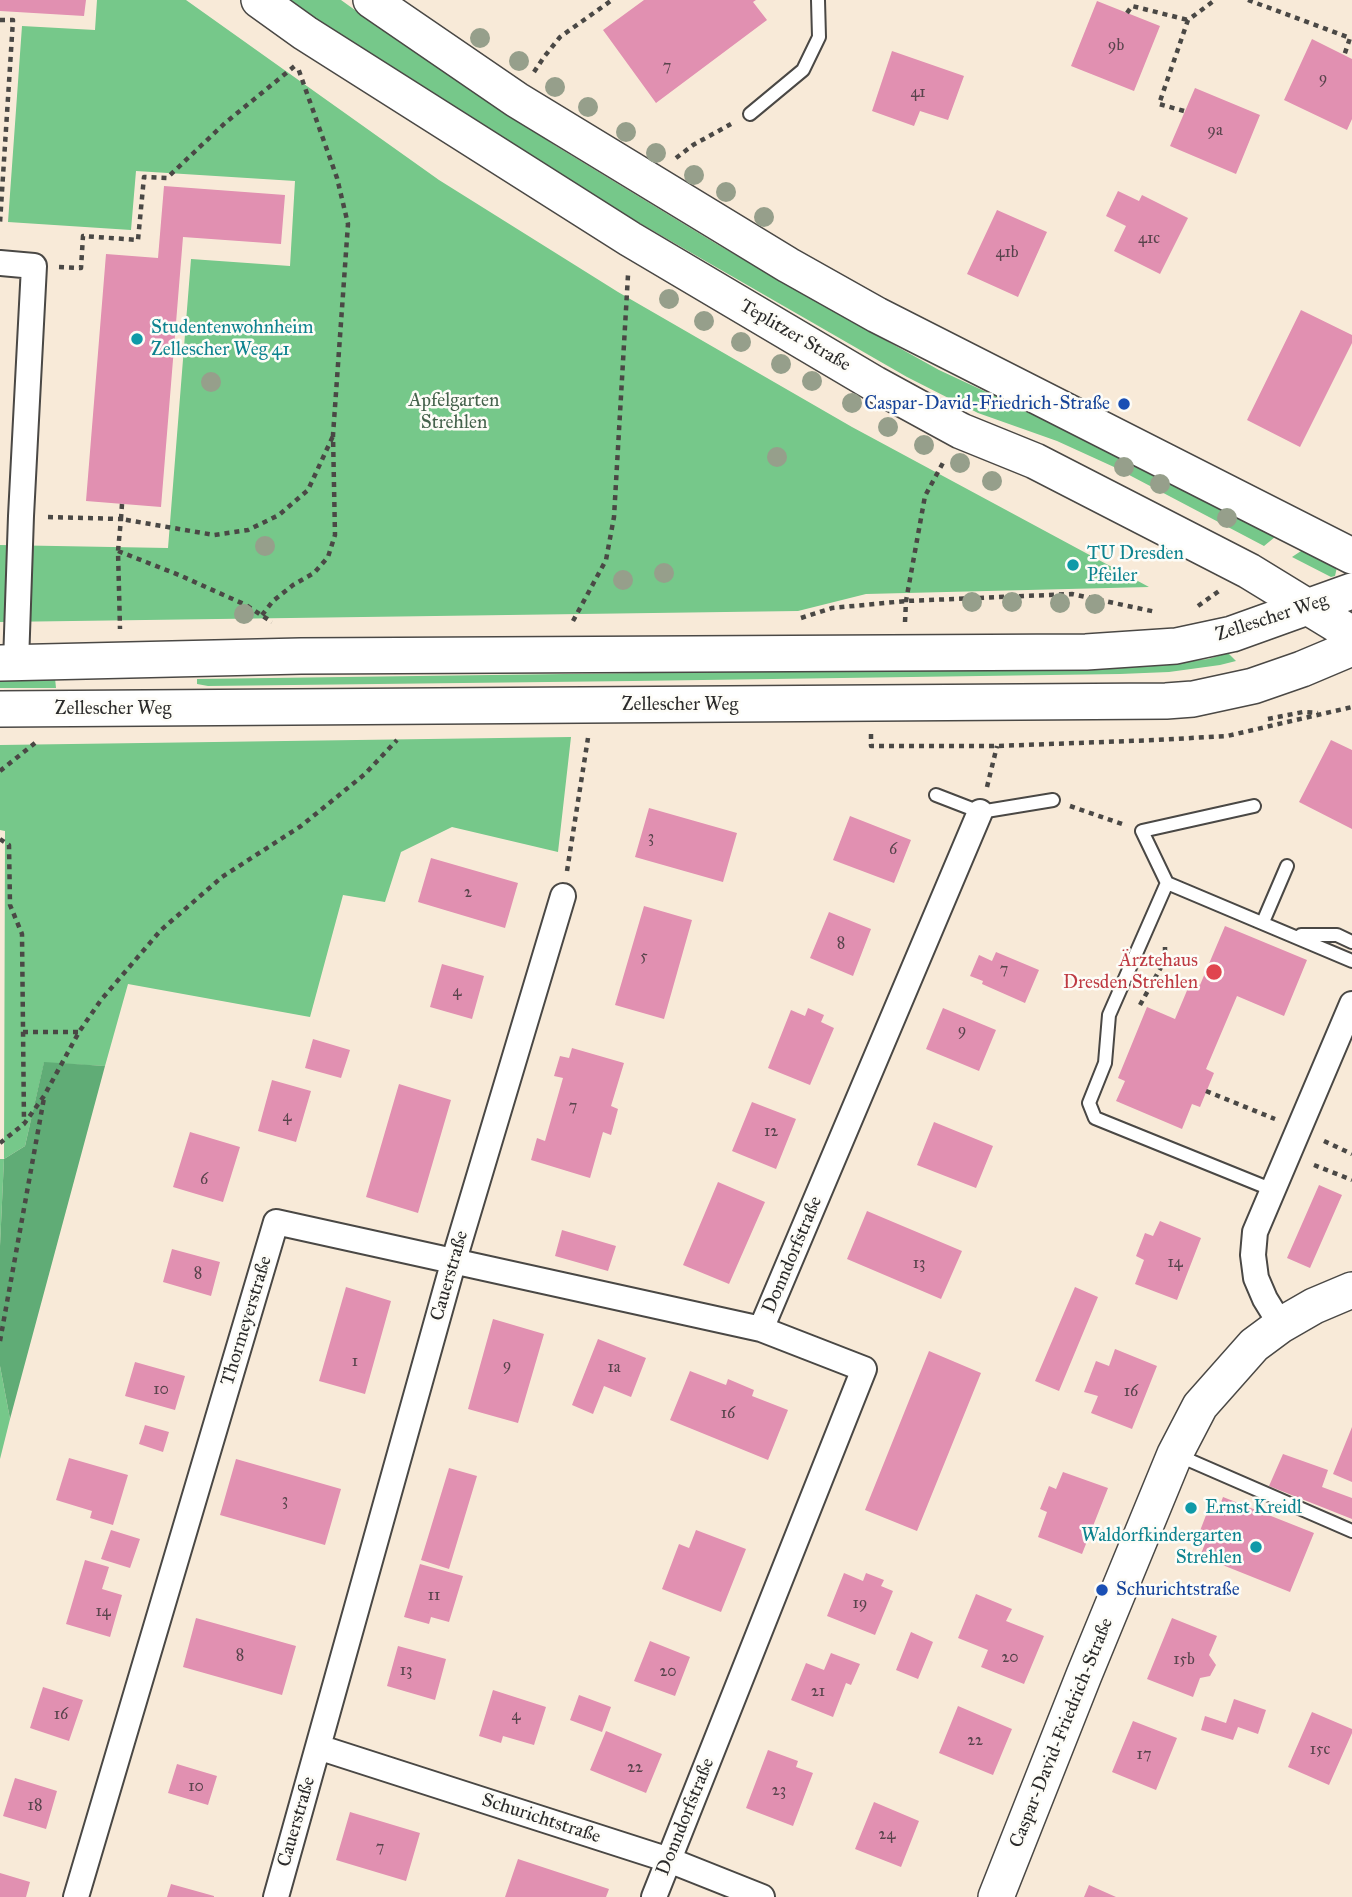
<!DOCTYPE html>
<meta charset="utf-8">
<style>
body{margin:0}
canvas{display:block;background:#f8ead8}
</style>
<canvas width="1352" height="1897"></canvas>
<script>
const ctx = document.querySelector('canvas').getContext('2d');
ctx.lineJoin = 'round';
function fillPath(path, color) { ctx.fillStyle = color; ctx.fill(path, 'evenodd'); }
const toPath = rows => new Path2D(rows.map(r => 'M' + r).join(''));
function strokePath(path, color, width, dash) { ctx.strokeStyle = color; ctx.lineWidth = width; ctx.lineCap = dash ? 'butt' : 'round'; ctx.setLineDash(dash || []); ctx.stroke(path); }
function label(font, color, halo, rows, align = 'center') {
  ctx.font = font + ' "IM FELL Great Primer",serif'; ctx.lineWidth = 5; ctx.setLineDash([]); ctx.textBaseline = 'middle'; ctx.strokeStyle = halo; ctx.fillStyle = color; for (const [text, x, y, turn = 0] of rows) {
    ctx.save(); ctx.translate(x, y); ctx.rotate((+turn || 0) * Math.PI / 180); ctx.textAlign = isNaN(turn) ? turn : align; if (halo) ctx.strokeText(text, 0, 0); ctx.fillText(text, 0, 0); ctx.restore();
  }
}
const green = toPath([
 [97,0,186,0,439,180,618,292,852,427,1149,587,866,594,798,611,0,622,0,545,168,548,191,259,290,266,295,181,136,171,131,230,8,222,22,26,95,30],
 [281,0,341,0,398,41,556,146,715,243,833,311,939,370,1055,424,1275,537,1264,546,1114,467,1057,441,978,413,907,377,490,137],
 [1304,549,1337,567,1335,576,1331,577,1292,557],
 [1228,653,1236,661,1220,665,1169,672,1120,674,633,681,208,686,197,684,197,679,1153,666,1208,659],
 [55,678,56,688,0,688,0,679],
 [571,737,558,852,452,827,401,852,385,902,343,895,310,1017,128,984,105,1066,44,1063,25,1146,4,1159,0,1246,0,1159,4,1159,5,831,0,830,0,745],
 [0,1366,10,1419,0,1459]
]);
const forest = toPath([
 [44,1062,105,1066,10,1419,0,1366,0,1246,4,1159,25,1146]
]);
const building = toPath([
 [0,0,86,0,84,16,0,11],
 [644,0,756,0,753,2,767,20,656,103,603,30],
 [1097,1,1160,26,1134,91,1071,66],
 [1312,39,1352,59,1352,119,1347,130,1284,100],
 [892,51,964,76,948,120,920,111,914,126,872,111],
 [1195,88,1260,115,1236,174,1170,146],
 [164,186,285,195,281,244,183,237,161,507,86,501,106,254,158,258],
 [1118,191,1139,201,1142,195,1188,218,1160,274,1114,251,1126,226,1106,216],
 [997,210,1047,232,1018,297,967,274],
 [1301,310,1352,335,1352,343,1300,447,1247,420],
 [1331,740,1352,750,1352,829,1299,802],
 [649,808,737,833,723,882,635,857],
 [850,816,911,840,894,883,833,860],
 [431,858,518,883,505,928,418,902],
 [644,906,692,920,664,1019,615,1005],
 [829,912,871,929,853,976,810,958],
 [1225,926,1307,960,1284,1016,1237,996,1206,1069,1214,1073,1200,1107,1192,1104,1182,1129,1116,1101,1125,1081,1118,1078,1147,1007,1175,1019,1191,981,1200,985],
 [996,952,1039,970,1025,1003,982,984,983,981,970,976,979,955,992,961],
 [442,964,484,976,472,1019,430,1007],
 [808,1008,824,1015,821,1022,834,1028,810,1085,768,1068,791,1010,805,1016],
 [943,1008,996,1030,979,1071,926,1049],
 [313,1039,350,1050,341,1078,305,1068],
 [572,1048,624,1063,611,1106,618,1109,611,1135,603,1132,590,1178,531,1160,537,1138,545,1141,563,1078,554,1076,560,1056,569,1058],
 [272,1080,311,1091,296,1142,258,1131],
 [399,1084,451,1100,418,1213,366,1197],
 [752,1102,796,1119,776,1169,732,1151],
 [934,1122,993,1146,976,1188,917,1165],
 [190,1132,240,1147,223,1202,173,1187],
 [718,1182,765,1202,729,1284,683,1265],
 [1319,1185,1342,1195,1310,1268,1287,1258],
 [867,1211,962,1251,941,1299,847,1259],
 [1160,1221,1201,1238,1177,1300,1135,1284,1144,1260,1136,1256,1145,1233,1153,1236],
 [562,1230,616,1246,608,1271,555,1256],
 [172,1249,220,1262,211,1296,163,1282],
 [346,1287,391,1301,365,1394,319,1381],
 [1075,1287,1098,1297,1059,1391,1035,1381],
 [493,1319,544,1334,518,1423,468,1409],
 [598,1339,646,1358,631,1397,604,1386,593,1414,572,1405],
 [1115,1349,1157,1366,1132,1429,1091,1413,1098,1396,1084,1392,1096,1361,1109,1366],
 [929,1351,981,1373,917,1531,865,1510],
 [135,1362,185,1376,175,1410,125,1396],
 [690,1371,726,1385,728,1379,754,1390,752,1396,788,1410,768,1460,670,1420],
 [145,1425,169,1432,163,1452,139,1444],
 [1352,1427,1352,1482,1333,1474],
 [1283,1454,1328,1470,1322,1487,1352,1498,1352,1519,1269,1486],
 [69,1458,128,1475,113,1525,90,1518,92,1511,56,1500],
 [236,1459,341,1489,325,1545,220,1515],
 [449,1468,477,1476,449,1569,421,1560],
 [1063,1472,1108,1488,1082,1554,1038,1537,1047,1512,1040,1509,1049,1486,1056,1489],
 [1223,1497,1314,1533,1290,1592,1200,1556,1207,1539,1198,1536,1208,1510,1217,1513],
 [111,1530,140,1539,130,1568,101,1559],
 [696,1530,746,1549,721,1612,662,1589,679,1544,689,1548],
 [85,1560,109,1567,102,1589,122,1595,110,1637,66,1624],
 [420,1564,463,1576,449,1622,431,1617,429,1624,404,1617],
 [844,1573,863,1581,866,1573,884,1580,881,1586,893,1591,875,1635,827,1616],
 [976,1594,1012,1609,1006,1621,1044,1636,1024,1684,981,1667,988,1650,958,1638],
 [196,1618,296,1646,282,1695,183,1667],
 [1172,1618,1217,1636,1209,1655,1216,1665,1210,1676,1200,1678,1193,1697,1147,1679],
 [911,1632,933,1642,918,1679,896,1670],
 [650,1641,690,1657,675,1696,634,1681],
 [398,1646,446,1659,435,1700,387,1686],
 [831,1653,860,1664,851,1685,846,1683,833,1717,791,1700,806,1663,824,1670],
 [43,1687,83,1700,69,1741,30,1728],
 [493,1690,546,1707,534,1745,503,1736,501,1743,479,1736],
 [579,1695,611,1707,602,1732,570,1720],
 [1234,1699,1266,1710,1258,1734,1238,1727,1233,1740,1201,1730,1205,1716,1226,1723],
 [958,1706,1012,1729,993,1775,939,1753],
 [1312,1712,1352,1729,1352,1733,1329,1785,1288,1767],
 [1133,1721,1177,1738,1156,1790,1112,1772],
 [606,1731,662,1754,646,1793,590,1770],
 [768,1750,798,1761,796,1767,813,1773,793,1826,746,1808],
 [177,1764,217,1776,208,1805,168,1793],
 [15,1778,57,1791,46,1829,3,1816],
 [874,1802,919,1821,901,1867,855,1849],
 [350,1812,420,1833,406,1881,336,1860],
 [518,1859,609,1889,606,1897,505,1897],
 [0,1873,30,1882,26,1897,0,1897],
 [171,1884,214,1896,214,1897,167,1897],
 [1089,1885,1116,1897,1084,1897]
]);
const path = toPath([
 [1248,0,1350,38,1344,56],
 [1127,13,1132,6,1188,20],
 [0,20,13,20,0,223],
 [534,72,544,57,560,37,612,0],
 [1184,111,1159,104,1188,20,1215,0],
 [676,158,693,145,731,124],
 [59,267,81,268,83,236,138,240,144,177,167,178,225,123,296,65],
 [122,504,121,519,214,535,248,530,279,515,308,490,333,436],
 [48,517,121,519,118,551,120,629],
 [118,551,179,575,246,605,272,622],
 [1198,606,1219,591],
 [262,615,273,601,293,585,314,573,328,557,335,535,333,435,348,224,337,178,298,68],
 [801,618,832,608,906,601,1072,594,1156,612],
 [573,621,606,560,614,517,628,275],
 [905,622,906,601,925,496,945,459],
 [1268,719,1303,712,1318,713],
 [871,734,871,746,997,746,1156,740,1227,736,1352,707],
 [0,771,35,743],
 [987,787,997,746],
 [1070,806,1122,824],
 [0,839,9,845,10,905,22,934,24,1123],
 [567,871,588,738],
 [1140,1005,1165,960,1165,947],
 [23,1032,79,1032],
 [1206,1091,1275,1119],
 [1324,1141,1352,1154],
 [0,1143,24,1124,44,1096,79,1032,101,1000,161,930,222,877,301,826,365,774,397,740],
 [1314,1165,1352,1180],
 [0,1341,44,1098]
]);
const lane = toPath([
 [750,114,803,70,819,37,818,0],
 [936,795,980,812,1053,800],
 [1254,806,1142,831,1167,883,1352,961],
 [1167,883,1109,1015,1105,1063,1089,1103,1095,1118,1273,1190],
 [1263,922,1287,866],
 [1301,935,1337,935,1352,942],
 [1175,1454,1352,1531]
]);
const street = toPath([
 [0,263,34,266,21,516,16,663],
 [1281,1325,1265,1299,1256,1278,1253,1255,1255,1232,1352,1004],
 [318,1747,669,1860,762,1897],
 [76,1897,276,1222,761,1329],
 [276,1897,454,1260,563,896],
 [654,1897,864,1369,761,1329,980,812]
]);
const secondary = toPath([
 [259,0,305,33,630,239,875,384,961,431,1035,461,1249,571,1352,634],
 [371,0,517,100,788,265,877,315,1352,556],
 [0,663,301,656,1086,652,1176,646,1232,634,1352,591],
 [0,709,1166,701,1193,699,1253,686,1302,669,1352,648],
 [996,1897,1084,1675,1175,1454,1200,1406,1254,1345,1281,1325,1314,1306,1352,1290]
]);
const trees = [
 [480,38],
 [519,61],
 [555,87],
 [588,107],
 [626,132],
 [656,153],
 [694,175],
 [726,192],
 [764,217],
 [669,299],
 [704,321],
 [741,342],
 [781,364],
 [812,381],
 [211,382],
 [852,403],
 [888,427],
 [924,445],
 [777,457],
 [960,463],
 [1124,467],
 [992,481],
 [1160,484],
 [1227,518],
 [265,546],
 [664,573],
 [623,580],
 [972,602],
 [1012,602],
 [1060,603],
 [1095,604],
 [244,614]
];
const markers = [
 [137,339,7,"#0f9aa8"],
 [1124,404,7,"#1a4fb4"],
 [1073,565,7,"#0f9aa8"],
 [1214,972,9,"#e0444e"],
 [1191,1508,7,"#0f9aa8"],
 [1256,1547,7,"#0f9aa8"],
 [1102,1590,7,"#1a4fb4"]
];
const numberNames = [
 ["9b",1116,46],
 ["7",667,67],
 ["9",1323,79],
 ["41",918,93],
 ["9a",1215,131],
 ["41c",1149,239],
 ["41b",1007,253],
 ["3",651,838],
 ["6",893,850],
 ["2",468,893],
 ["8",841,944],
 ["5",644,957],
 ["7",1004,970],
 ["4",457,992],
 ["9",962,1031],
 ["7",573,1107],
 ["4",287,1117],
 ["12",771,1132],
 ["6",204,1180],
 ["14",1175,1263],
 ["13",919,1264],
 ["8",198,1274],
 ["1",355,1362],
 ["9",507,1366],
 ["1a",614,1368],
 ["10",161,1390],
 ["16",1131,1392],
 ["16",728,1414],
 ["3",285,1501],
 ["11",434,1596],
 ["19",860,1604],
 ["14",103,1612],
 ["8",240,1656],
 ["20",1010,1658],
 ["15b",1184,1660],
 ["13",406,1671],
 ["20",668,1672],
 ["21",818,1692],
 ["16",61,1715],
 ["4",516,1716],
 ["22",975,1741],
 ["15c",1320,1750],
 ["17",1144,1755],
 ["22",635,1768],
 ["10",196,1787],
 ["23",779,1791],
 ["18",35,1806],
 ["24",887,1835],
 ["7",380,1848]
];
const cultureNames = [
 ["Studentenwohnheim",151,328],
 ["Zellescher Weg 41",151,350],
 ["TU Dresden",1087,554],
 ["Pfeiler",1087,576],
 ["Ernst Kreidl",1205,1508],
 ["Waldorfkindergarten",1242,1536,"right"],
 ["Strehlen",1242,1558,"right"]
];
const streetNames = [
 ["Teplitzer Straße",795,336,30],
 ["Zellescher Weg",1272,618,-18],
 ["Zellescher Weg",680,705],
 ["Zellescher Weg",113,709],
 ["Donndorfstraße",793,1255,-67],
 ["Cauerstraße",450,1276,-74],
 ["Thormeyerstraße",247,1321,-73],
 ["Caspar-David-Friedrich-Straße",1062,1733,-68],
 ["Donndorfstraße",686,1817,-68],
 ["Schurichtstraße",541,1819,18],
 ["Cauerstraße",297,1822,-74]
];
const parkNames = [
 ["Apfelgarten",454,401],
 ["Strehlen",454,423]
];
const transitNames = [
 ["Caspar-David-Friedrich-Straße",1110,404],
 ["Schurichtstraße",1116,1590,"left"]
];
const healthNames = [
 ["Ärztehaus",1198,961],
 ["Dresden Strehlen",1198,983]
];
fillPath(green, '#76c88a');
fillPath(forest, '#60ac76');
fillPath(building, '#e190b1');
strokePath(lane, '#4a4845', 16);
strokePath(street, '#4a4845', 28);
strokePath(secondary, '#4a4845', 38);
strokePath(path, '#4a4845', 4.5, [5, 5]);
strokePath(lane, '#fff', 12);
strokePath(street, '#fff', 24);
strokePath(secondary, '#fff', 35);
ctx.fillStyle = '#969f8b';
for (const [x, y] of trees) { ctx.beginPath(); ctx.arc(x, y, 10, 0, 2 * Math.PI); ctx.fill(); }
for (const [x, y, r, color] of markers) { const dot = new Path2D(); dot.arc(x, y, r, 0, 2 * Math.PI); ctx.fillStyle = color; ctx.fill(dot); strokePath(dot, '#fdfcf7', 2.5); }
label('16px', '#58444c', null, numberNames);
label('19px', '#0d838f', '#fdfcf7', cultureNames, 'left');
label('19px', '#2b2b2b', '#fdfcf7', streetNames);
label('19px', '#45624c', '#fdfcf7', parkNames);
label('19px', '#164399', '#fdfcf7', transitNames, 'right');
label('19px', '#be3a42', '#fdfcf7', healthNames, 'right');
</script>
